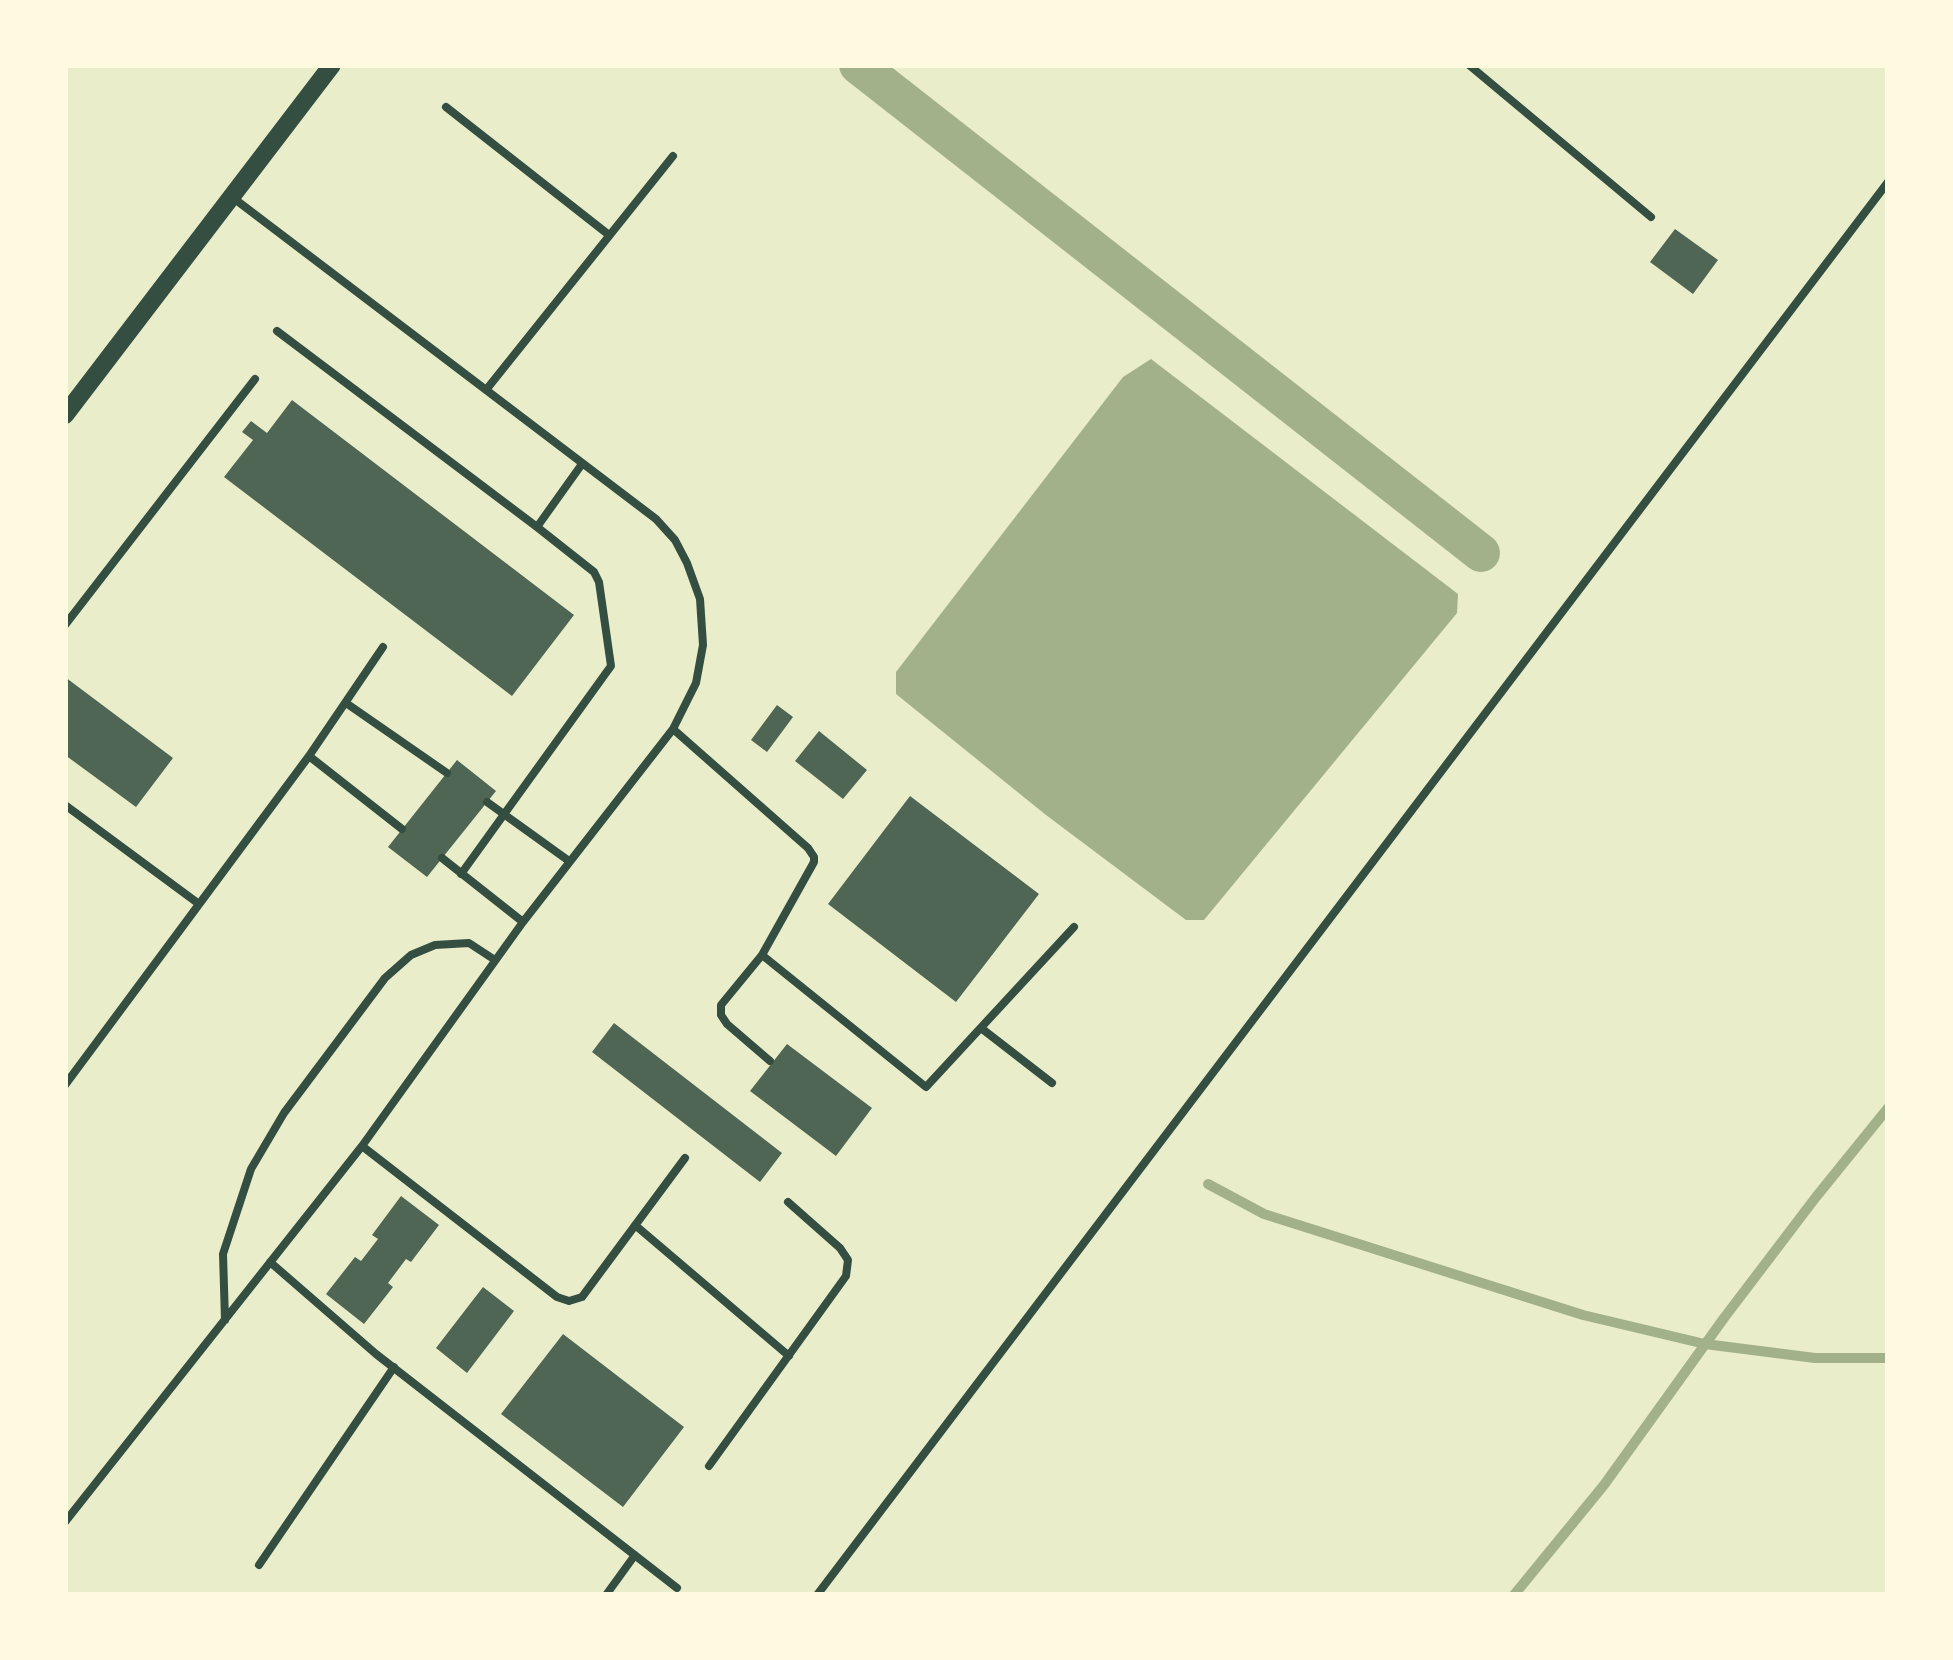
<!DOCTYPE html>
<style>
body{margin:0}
#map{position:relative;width:1953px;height:1660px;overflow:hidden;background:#e9edc9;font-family:Cabin,sans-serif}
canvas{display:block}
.frame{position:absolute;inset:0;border:68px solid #fefae0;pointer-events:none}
</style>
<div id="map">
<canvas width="1953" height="1660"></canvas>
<div class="frame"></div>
</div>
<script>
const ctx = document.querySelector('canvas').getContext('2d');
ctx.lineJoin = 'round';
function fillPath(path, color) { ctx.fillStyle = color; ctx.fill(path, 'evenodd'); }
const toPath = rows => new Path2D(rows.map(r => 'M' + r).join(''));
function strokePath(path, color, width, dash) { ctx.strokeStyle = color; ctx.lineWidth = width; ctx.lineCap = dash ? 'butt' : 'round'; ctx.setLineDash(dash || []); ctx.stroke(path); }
const water = toPath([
 [1151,359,1458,594,1457,613,1204,920,1186,920,1046,815,896,694,896,672,1123,377]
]);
const stream = toPath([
 [1208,1184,1264,1214,1583,1315,1705,1344,1815,1358,1888,1358],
 [1514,1595,1604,1485,1724,1318,1816,1197,1888,1108]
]);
const canal = toPath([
 [858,65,1481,553]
]);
const building = toPath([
 [1675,229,1718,260,1693,294,1650,262],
 [292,400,574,615,512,696,224,477,253,440,242,432,251,421,267,433],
 [65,677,173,758,136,807,65,755],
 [777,705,793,717,767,752,751,740],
 [819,731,867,770,843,799,795,761],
 [457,760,496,791,427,877,388,847],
 [910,796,1039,894,956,1002,828,904],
 [614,1023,782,1153,760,1182,592,1052],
 [787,1044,872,1108,836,1156,750,1091],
 [401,1196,439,1225,411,1262,406,1259,388,1283,393,1287,364,1324,326,1294,355,1257,361,1261,378,1239,372,1235],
 [483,1287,514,1311,467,1373,436,1348],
 [563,1334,684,1427,623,1507,501,1414]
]);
const service = toPath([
 [1469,65,1651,217],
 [446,107,609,235],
 [277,331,537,527,582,464],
 [486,390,673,156],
 [65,625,255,379],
 [346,703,447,773],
 [673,729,808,848,814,857,814,862,762,955,721,1005,721,1015,727,1024,770,1061],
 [309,756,402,829],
 [487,802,569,861],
 [65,805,199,904],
 [442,858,523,922],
 [461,874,611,666,599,582,594,572,537,527],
 [762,955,926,1087,1074,927],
 [981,1028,1052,1083],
 [65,1085,309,756,383,647],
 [362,1146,557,1297,569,1301,582,1297,685,1158],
 [635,1225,789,1356],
 [270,1262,376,1354,677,1588],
 [225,1320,223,1254,251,1169,284,1113,385,978,411,955,435,945,469,943,495,960],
 [709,1466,846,1276,848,1260,840,1248,788,1202],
 [65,1522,362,1146,523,922,673,729,696,683,703,645,700,599,687,563,675,540,656,519,232,197],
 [259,1565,394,1367],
 [606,1595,635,1555],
 [817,1595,1888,182]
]);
const tertiary = toPath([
 [65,415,332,65]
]);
fillPath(water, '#a3b18a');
strokePath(stream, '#a3b18a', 10);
strokePath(canal, '#a3b18a', 38);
fillPath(building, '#4f6655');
strokePath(service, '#344e41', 8);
strokePath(tertiary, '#344e41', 18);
</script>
